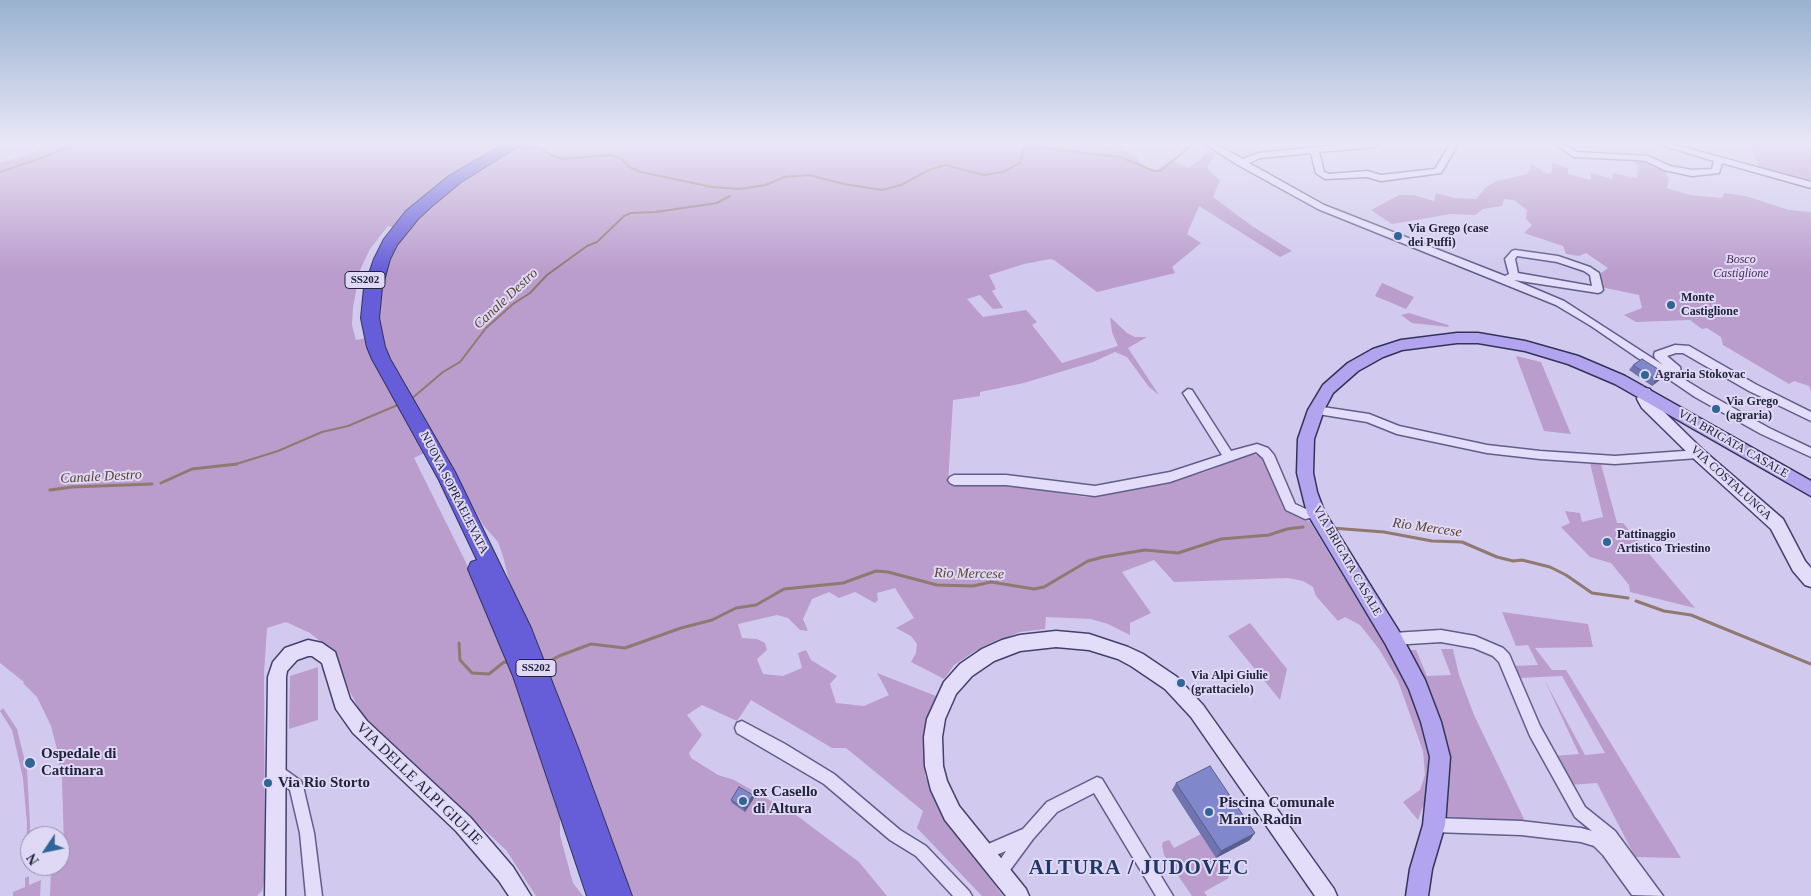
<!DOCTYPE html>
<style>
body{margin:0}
#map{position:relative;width:1811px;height:896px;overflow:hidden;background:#d1caee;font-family:"Times New Roman",serif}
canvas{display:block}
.north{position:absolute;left:20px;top:826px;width:50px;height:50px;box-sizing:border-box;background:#dfd9f5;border:1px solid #9390ab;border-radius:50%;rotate:236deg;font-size:14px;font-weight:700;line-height:20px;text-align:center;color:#21223c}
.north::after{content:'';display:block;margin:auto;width:18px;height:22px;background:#306598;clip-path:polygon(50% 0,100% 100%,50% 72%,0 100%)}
</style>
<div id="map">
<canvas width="1811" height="896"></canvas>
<div class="north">N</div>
</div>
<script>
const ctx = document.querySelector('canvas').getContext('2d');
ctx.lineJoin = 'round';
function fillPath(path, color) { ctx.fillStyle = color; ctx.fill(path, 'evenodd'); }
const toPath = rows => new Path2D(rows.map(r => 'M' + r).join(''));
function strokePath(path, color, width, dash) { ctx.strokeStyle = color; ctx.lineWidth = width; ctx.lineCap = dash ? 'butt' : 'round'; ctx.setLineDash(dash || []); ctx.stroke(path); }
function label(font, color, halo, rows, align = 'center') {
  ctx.font = font + ' "Times New Roman",serif'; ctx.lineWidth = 4; ctx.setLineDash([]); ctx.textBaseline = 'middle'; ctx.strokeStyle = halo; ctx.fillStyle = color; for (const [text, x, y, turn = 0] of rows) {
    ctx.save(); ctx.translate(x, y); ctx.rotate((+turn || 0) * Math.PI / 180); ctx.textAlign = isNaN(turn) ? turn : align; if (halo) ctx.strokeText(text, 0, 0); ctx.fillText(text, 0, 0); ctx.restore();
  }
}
const green = toPath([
 [52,144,1098,144,1119,149,1136,156,1139,162,1147,167,1157,170,1171,160,1188,168,1200,160,1208,150,1215,154,1207,168,1220,180,1213,197,1252,226,1292,251,1280,257,1199,206,1187,234,1201,243,1172,267,1175,273,1097,292,1054,260,1050,259,1024,264,989,275,996,289,992,291,1003,308,993,309,980,295,967,299,983,317,1026,310,1037,322,1032,325,1062,363,1118,346,1112,332,1110,317,1127,333,1135,337,1147,337,1128,348,1159,395,1149,387,1127,357,1115,352,1093,362,1024,383,980,392,980,396,953,400,948,483,1014,486,1086,497,1159,484,1205,472,1251,453,1259,456,1266,463,1286,507,1310,522,1404,677,1420,716,1430,759,1429,790,1418,820,1403,802,1420,790,1425,775,1423,751,1398,681,1379,649,1360,625,1345,617,1338,621,1316,596,1313,587,1303,581,1288,578,1174,582,1154,560,1122,572,1151,613,1130,623,1130,635,1108,624,1091,619,1046,617,1045,629,1020,632,975,651,954,665,944,679,911,662,916,653,917,644,911,636,896,628,914,618,895,588,877,593,878,600,875,603,855,592,839,598,829,592,812,599,803,619,808,631,800,630,788,618,777,615,738,624,742,638,757,639,765,643,767,650,757,659,763,674,783,676,802,668,798,653,806,650,811,660,837,676,830,684,836,703,864,706,889,695,877,673,936,696,925,734,925,776,946,819,1003,896,982,896,917,828,923,811,846,748,832,748,751,700,737,721,702,705,687,715,702,735,689,753,691,758,718,775,734,780,796,815,859,862,887,896,627,896,560,813,560,835,573,883,583,896,536,896,506,850,383,736,362,714,349,690,337,655,310,633,286,622,267,628,264,673,265,876,262,891,257,896,50,896,51,869,62,866,64,844,62,780,56,745,51,726,37,697,23,683,24,682,0,663,0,163,26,156],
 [388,226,401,229,379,284,373,337,356,340,352,325,353,307,360,270,370,249],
 [440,445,483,525,498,542,503,556,510,585,484,599,414,458],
 [1751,144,1811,144,1811,183,1760,169],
 [1642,160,1664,170,1669,178,1667,188,1690,195,1722,198,1724,193,1746,196,1789,210,1811,212,1811,391,1809,386,1794,381,1789,384,1723,345,1721,337,1707,328,1702,329,1690,320,1636,322,1624,315,1642,308,1639,295,1601,287,1599,275,1608,268,1586,253,1579,256,1566,254,1563,246,1524,233,1532,225,1526,219,1527,210,1514,200,1504,199,1502,206,1483,209,1475,215,1451,214,1392,224,1371,210,1399,195,1414,195,1434,201,1436,193,1454,198,1476,199,1486,187,1497,181,1527,174,1532,164,1547,174,1552,172,1552,163,1568,168,1568,174,1591,180,1591,173,1612,179,1613,173,1637,178,1638,166,1633,162],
 [1382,283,1414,297,1406,309,1375,296],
 [1409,313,1448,325,1449,327,1412,323,1401,315],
 [1516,356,1541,362,1571,434,1544,431],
 [1590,463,1601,464,1617,523,1623,523,1695,608,1630,592,1629,585,1611,563,1590,557,1561,527,1570,523,1565,511,1580,513,1582,522,1603,517],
 [1502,612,1588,624,1593,647,1535,648,1552,670,1566,670,1681,858,1635,857,1597,783,1569,785,1554,756,1579,754,1545,681,1585,755,1605,753,1562,676,1518,678,1513,666,1538,665,1528,645,1516,646],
 [1250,623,1287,669,1280,700,1228,636],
 [1441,649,1453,649,1459,675,1474,715,1525,821,1444,817,1405,650,1416,650,1427,676,1451,675],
 [318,667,318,720,289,729,290,676],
 [3,708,17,729,27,770,30,825,29,866,26,867,27,824,23,778,12,730,0,711],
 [1201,834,1229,878,1204,892,1207,896,1192,896,1164,855,1162,846,1163,842,1169,840,1174,848],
 [29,876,29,885,41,880,40,896,13,896,13,892,25,887,25,878]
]);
const streamFar1 = toPath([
 [518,145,525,148,539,147,551,155,563,159,610,155,622,159,627,166,641,172,712,187,740,189,766,185,784,177,809,175,844,184,882,190,901,185,929,170,945,165,984,175,1003,172,1020,163,1024,148,1027,146,1120,157,1154,171,1160,171,1193,144],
 [0,172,44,157,73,144],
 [410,400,443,372,460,362,486,328,513,304,530,293,547,275,587,246,597,242,624,216,631,213,656,212,717,203,730,196],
 [233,465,278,451,322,432,348,426,400,404]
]);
const stream = toPath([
 [161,483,192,469,237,464],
 [50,490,72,487,152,484],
 [1332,528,1384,532,1432,541,1462,542,1497,557,1513,561,1522,560,1550,567,1566,575,1592,593,1628,598],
 [1636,601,1664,611,1691,615,1811,664],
 [459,643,460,660,472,673,489,674,504,662,509,663],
 [543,665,559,656,591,644,625,648,681,628,712,620,736,608,756,605,784,589,843,583,876,571,888,572,937,585,973,586,991,582,1034,589,1044,587,1088,561,1103,557,1145,550,1178,553,1221,539,1269,535,1287,529,1303,527]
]);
const street = toPath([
 [1205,144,1216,144,1243,159,1258,153,1347,144,1378,144,1374,147,1319,152,1324,172,1329,174,1367,171,1381,175,1435,169,1450,144,1458,144,1441,173,1381,181,1367,177,1325,179,1316,173,1311,153,1260,158,1249,163,1324,205,1505,276,1509,274,1505,259,1512,251,1515,250,1558,256,1590,267,1599,273,1603,290,1601,292,1598,293,1514,280,1564,301,1663,365,1655,358,1654,355,1655,352,1675,345,1689,346,1757,385,1811,412,1811,421,1749,391,1683,353,1676,353,1667,356,1680,367,1682,378,1703,391,1769,428,1811,448,1811,457,1761,434,1695,397,1591,326,1556,305,1318,209,1238,165,1205,144],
 [1517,256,1557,262,1584,271,1590,275,1592,286,1518,273,1515,259,1517,256],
 [1555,144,1565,144,1576,152,1648,156,1670,166,1692,170,1712,169,1714,161,1658,144,1672,144,1811,182,1811,188,1722,163,1719,173,1692,176,1664,170,1646,161,1637,160,1574,157,1555,144],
 [1188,389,1192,390,1231,451,1257,444,1268,448,1274,455,1295,504,1306,509,1320,510,1322,513,1320,516,1305,519,1286,510,1263,458,1256,452,1170,482,1095,496,1006,485,954,485,950,483,948,480,950,477,954,475,1006,475,1095,486,1170,472,1222,455,1183,393,1188,389],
 [1316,406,1369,414,1399,426,1487,445,1540,451,1615,456,1698,450,1702,451,1704,454,1702,457,1698,458,1615,464,1540,459,1487,453,1397,434,1367,422,1312,413,1311,410,1316,406],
 [1441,630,1475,636,1503,648,1509,654,1540,726,1585,807,1615,831,1663,896,1632,895,1603,855,1594,846,1581,842,1521,835,1434,832,1429,830,1427,825,1429,820,1434,818,1521,821,1581,828,1592,831,1575,817,1530,736,1499,662,1493,656,1474,648,1441,642,1393,645,1388,643,1386,639,1388,635,1393,633,1441,630],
 [742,721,785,744,834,774,900,830,926,846,969,891,972,896,953,896,916,856,890,840,824,784,737,733,735,728,737,723,742,721],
 [276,763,301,781,303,786,314,833,322,896,306,896,300,833,290,790,271,775,269,770,271,765,276,763],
 [1097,777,1102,779,1173,896,1156,896,1094,793,1057,812,1033,839,1005,877,1000,880,995,877,992,872,1006,851,984,860,979,858,977,853,979,848,1023,829,1047,802,1097,777]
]);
const secondary = toPath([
 [1645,388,1650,389,1652,400,1703,450,1783,519,1805,561,1811,568,1811,587,1805,585,1793,571,1771,529,1693,458,1642,408,1637,399,1640,389,1645,388],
 [1056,631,1089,634,1128,647,1143,654,1177,677,1203,705,1334,889,1337,896,1315,896,1191,717,1165,689,1131,666,1118,659,1089,650,1056,647,1020,651,994,661,972,676,956,694,945,719,942,737,943,766,947,781,959,806,1026,889,1029,896,1006,896,945,820,931,790,925,766,924,737,927,719,944,682,960,664,982,649,1002,640,1020,635,1056,631],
 [308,640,322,643,335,652,350,699,367,721,470,817,513,867,531,896,509,896,499,881,456,831,353,733,336,709,322,663,312,656,308,656,297,660,287,671,286,677,285,896,265,896,268,677,273,662,285,648,308,640]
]);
const primary = toPath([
 [1457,333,1478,333,1525,341,1578,356,1625,376,1811,481,1811,496,1615,384,1568,364,1525,351,1478,343,1457,343,1402,350,1383,357,1358,371,1333,393,1324,410,1314,439,1313,473,1317,492,1324,511,1400,633,1425,680,1441,722,1450,757,1445,825,1432,869,1428,896,1406,896,1410,869,1423,825,1430,757,1421,722,1409,689,1386,645,1307,513,1297,473,1298,439,1308,410,1323,385,1348,363,1373,349,1401,340,1457,333]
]);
const highway = toPath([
 [504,144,522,144,461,182,432,206,418,219,397,245,390,259,382,288,379,318,385,347,390,359,455,472,531,628,578,748,632,896,587,896,513,676,468,569,471,562,477,560,439,480,372,359,367,347,361,318,364,288,374,259,384,239,406,211,449,176,504,144]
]);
const wall = toPath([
 [1633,365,1666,374,1661,379,1652,386,1629,370],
 [1176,783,1250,840,1216,858,1172,790],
 [754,798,745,812,732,803,731,800]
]);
const shadedWall = toPath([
 [1666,374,1661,379,1652,386,1656,380],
 [753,795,754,798,745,812,744,808],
 [1255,833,1250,840,1216,858,1221,851]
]);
const building = toPath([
 [1642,359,1666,374,1656,380,1633,365,1642,359],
 [1210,766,1255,833,1221,851,1176,783,1210,766],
 [739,787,753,795,744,808,731,800,739,787]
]);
const markers = [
 [1398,236,5,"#306598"],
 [1671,305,5,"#306598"],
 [1645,375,5,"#306598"],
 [1716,409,5,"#306598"],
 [1607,542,5,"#306598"],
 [1181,683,5,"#306598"],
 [30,763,6,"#306598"],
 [268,783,5,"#306598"],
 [743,801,5,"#306598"],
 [1209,812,5,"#306598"]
];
const shields = [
 [365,280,40],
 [536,668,40]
];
const shieldNames = [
 ["SS202",365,280],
 ["SS202",536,668]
];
const poiNames = [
 ["Via Grego (case",1408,229],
 ["dei Puffi)",1408,243],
 ["Monte",1681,298],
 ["Castiglione",1681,312],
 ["Agraria Stokovac",1655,375],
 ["Via Grego",1726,402],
 ["(agraria)",1726,416],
 ["Pattinaggio",1617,535],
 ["Artistico Triestino",1617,549],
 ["Via Alpi Giulie",1191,676],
 ["(grattacielo)",1191,690]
];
const parkNames = [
 ["Bosco",1741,260],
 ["Castiglione",1741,274]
];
const streetNames = [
 ["VIA BRIGATA CASALE",1733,444,30],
 ["VIA COSTALUNGA",1731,483,42],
 ["NUOVA SOPRAELEVATA",454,493,63],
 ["VIA BRIGATA CASALE",1347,561,60]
];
const waterNames = [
 ["Canale Destro",506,299,-43],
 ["Canale Destro",101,477,-3],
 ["Rio Mercese",1427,528,8],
 ["Rio Mercese",969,574,1]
];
const nearPoinames = [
 ["Ospedale di",41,754],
 ["Cattinara",41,771],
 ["Via Rio Storto",278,783],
 ["ex Casello",753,792],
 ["di Altura",753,809],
 ["Piscina Comunale",1219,803],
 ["Mario Radin",1219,820]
];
const nearStreetnames = [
 ["VIA DELLE ALPI GIULIE",419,784,44]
];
const nearDistrictnames = [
 ["ALTURA / JUDOVEC",1139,869]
];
fillPath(green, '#ba9dcc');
strokePath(streamFar1, '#917971', 2);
strokePath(stream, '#917971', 3);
strokePath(street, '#605e8b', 3);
strokePath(secondary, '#41416d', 3);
strokePath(primary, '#323359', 3);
strokePath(highway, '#323359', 2);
fillPath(street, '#e3ddf9');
fillPath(secondary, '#e3ddf9');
fillPath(primary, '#b2a4ef');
fillPath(highway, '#665ed9');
fillPath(wall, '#6f74af');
fillPath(shadedWall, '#5a5e8e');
fillPath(building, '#8187cb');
strokePath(building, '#5a5e8e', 1);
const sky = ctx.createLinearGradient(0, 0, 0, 270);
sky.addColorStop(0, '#99b2cf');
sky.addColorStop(0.53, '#eae7f7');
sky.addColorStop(1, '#eae7f700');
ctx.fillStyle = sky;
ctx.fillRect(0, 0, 1811, 270);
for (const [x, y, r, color] of markers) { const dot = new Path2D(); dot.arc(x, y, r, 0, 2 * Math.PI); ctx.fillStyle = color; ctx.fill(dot); strokePath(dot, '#dfd9f5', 2); }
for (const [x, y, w] of shields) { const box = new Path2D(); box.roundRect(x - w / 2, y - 8.5, w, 17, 4); ctx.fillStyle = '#dfd9f5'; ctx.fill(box); strokePath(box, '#21223c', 1); }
label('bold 11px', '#21223c', null, shieldNames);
label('bold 12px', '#21223c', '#dfd9f5', poiNames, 'left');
label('italic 12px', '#4c2857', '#dfd9f5', parkNames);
label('12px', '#21223c', '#dfd9f5', streetNames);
label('italic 14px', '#5b4331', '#dfd9f5', waterNames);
label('bold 15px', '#21223c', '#dfd9f5', nearPoinames, 'left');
label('15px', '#21223c', '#dfd9f5', nearStreetnames);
ctx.letterSpacing = '1px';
label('bold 21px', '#223667', '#dfd9f5', nearDistrictnames);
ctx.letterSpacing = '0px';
</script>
